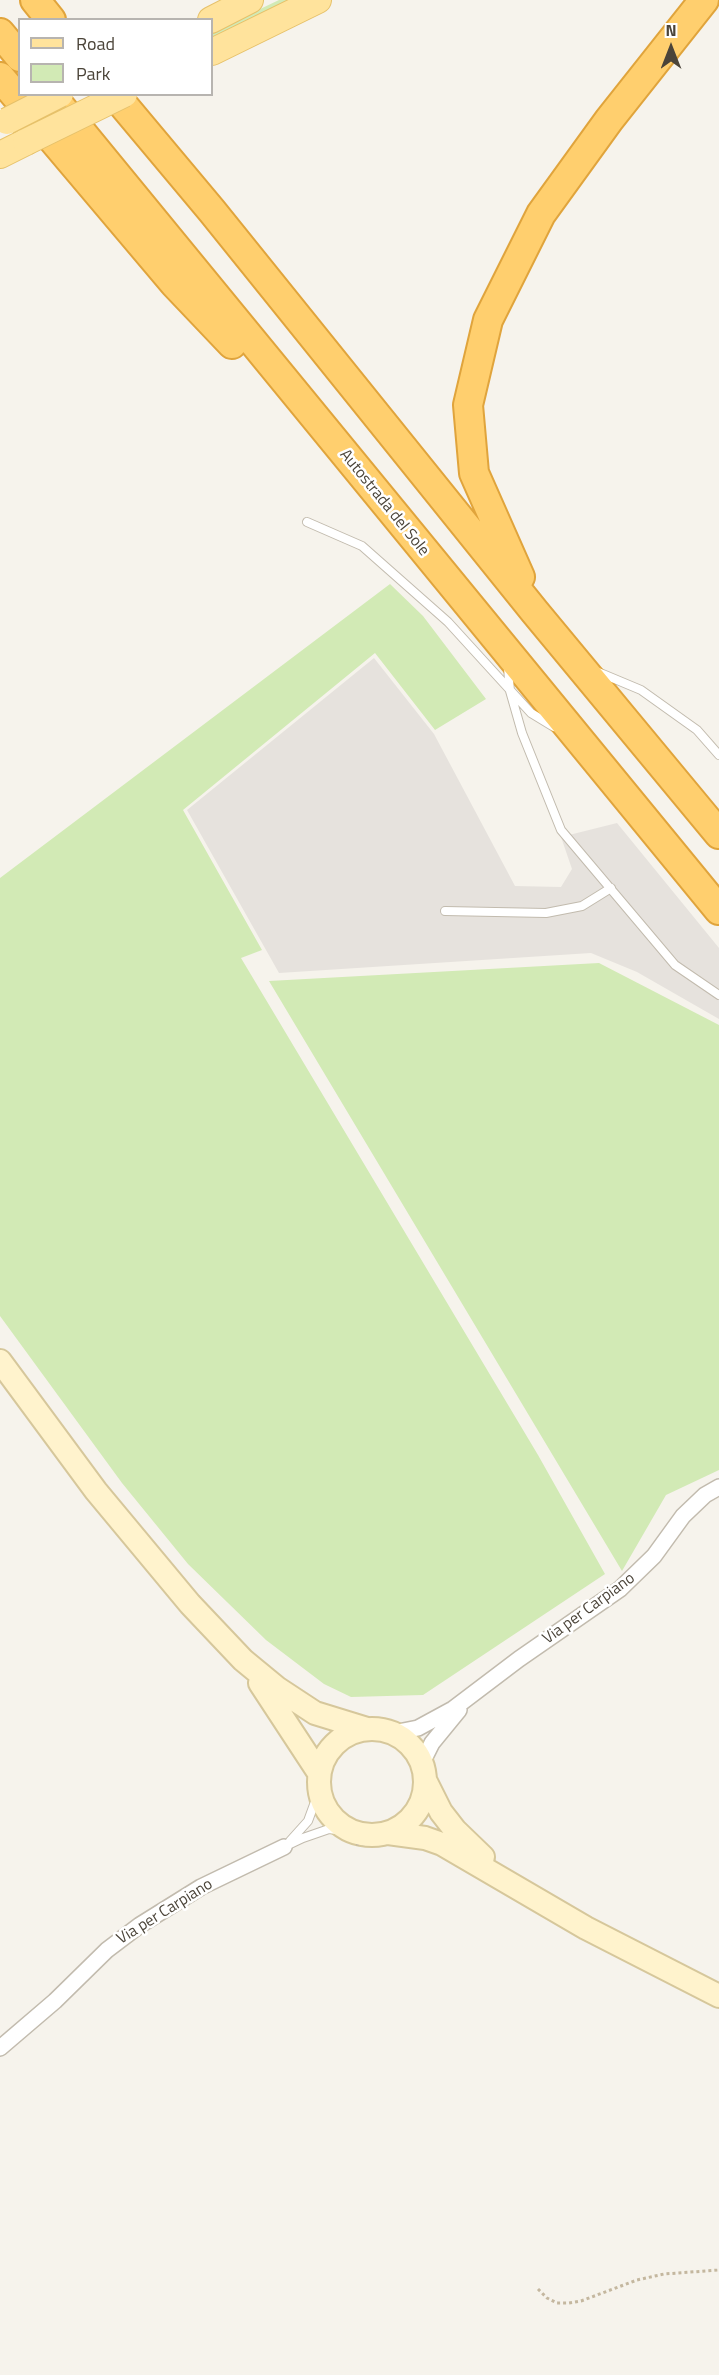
<!DOCTYPE html>
<style>
body{margin:0}
#map{position:relative;width:719px;height:2375px;overflow:hidden;background:#f6f3ec;font-family:"Titillium Web",sans-serif}
canvas{display:block}
.legend{position:absolute;left:18px;top:18px;width:195px;height:78px;box-sizing:border-box;background:#fff;border:2px solid #b7b4b0;margin:0;padding:8px 10px;list-style:none;font-size:18px;color:#4b4439}
.legend li{display:flex;align-items:center;gap:12px;height:30px}
.legend b{width:30px;border:2px solid #b7b4b0}
.north{position:absolute;left:641px;top:18px;width:60px;height:60px;-webkit-text-stroke:4px #fff;paint-order:stroke;rotate:0deg;font-size:16px;font-weight:700;line-height:24px;text-align:center;color:#4b4439}
.north::after{content:'';display:block;margin:auto;width:21px;height:27px;background:#4b4439;clip-path:polygon(50% 0,100% 100%,50% 72%,0 100%)}
</style>
<div id="map">
<canvas width="719" height="2375"></canvas>
<ul class="legend">
<li><b style="height:8px;background:#ffe39c"></b>Road</li>
<li><b style="height:16px;background:#d2eab5"></b>Park</li>
</ul>
<div class="north">N</div>
</div>
<script>
const ctx = document.querySelector('canvas').getContext('2d');
ctx.lineJoin = 'round';
function fillPath(path, color) { ctx.fillStyle = color; ctx.fill(path, 'evenodd'); }
const toPath = rows => new Path2D(rows.map(r => 'M' + r).join(''));
function strokePath(path, color, width, dash) { ctx.strokeStyle = color; ctx.lineWidth = width; ctx.lineCap = dash ? 'butt' : 'round'; ctx.setLineDash(dash || []); ctx.stroke(path); }
function label(font, color, halo, rows, align = 'center') {
  ctx.font = font + ' "Titillium Web",sans-serif'; ctx.lineWidth = 5; ctx.setLineDash([]); ctx.textBaseline = 'middle'; ctx.strokeStyle = halo; ctx.fillStyle = color; for (const [text, x, y, turn = 0] of rows) {
    ctx.save(); ctx.translate(x, y); ctx.rotate((+turn || 0) * Math.PI / 180); ctx.textAlign = isNaN(turn) ? turn : align; if (halo) ctx.strokeText(text, 0, 0); ctx.fillText(text, 0, 0); ctx.restore();
  }
}
const industrial = toPath([
 [374,658,434,734,515,886,561,887,572,869,561,837,617,823,719,948,719,1019,637,972,591,953,279,973,187,810]
]);
const green = toPath([
 [279,0,293,0,212,38,212,32],
 [390,584,423,616,486,699,435,730,375,653,183,810,262,950,241,958,538,1455,605,1574,423,1695,351,1697,324,1684,266,1640,188,1564,122,1483,0,1316,0,878],
 [599,963,719,1025,719,1470,666,1495,622,1571,269,981]
]);
const path = toPath([
 [356,1844,371,1844],
 [538,2289,547,2298,557,2303,569,2303,581,2301,637,2280,664,2274,719,2270]
]);
const lane = toPath([
 [307,522,362,546,448,622,531,713,554,727],
 [508,668,510,691,522,733,561,830,675,965,719,995],
 [598,672,641,690,697,730,719,755],
 [445,911,546,913,582,906,611,888],
 [290,1841,308,1821,319,1791],
 [284,1847,303,1838,329,1829,352,1832]
]);
const street = toPath([
 [393,1733,418,1728,453,1709,519,1659,620,1589,654,1556,683,1516,705,1495,719,1487],
 [422,1763,432,1743,459,1710],
 [0,2048,55,2001,107,1950,140,1925,201,1887,284,1847]
]);
const secondary = toPath([
 [0,1361,96,1491,190,1604,243,1660,277,1688,315,1713,367,1729],
 [260,1683,319,1773],
 '319 1782a53 53 0 1 1 106 0a53 53 0 1 1-106 0Z',
 [425,1780,441,1812,455,1830,483,1857],
 [388,1833,425,1838,442,1844,586,1928,719,1996]
]);
const primary = toPath([
 [211,20,250,0],
 [212,52,318,0],
 [0,155,26,142]
]);
const highway = toPath([
 [35,0,51,20],
 [0,33,20,57],
 [0,77,174,283,232,344],
 [50,94,719,910],
 [114,94,212,211,535,612,719,834],
 [520,577,474,473,468,405,488,320,541,214,609,120,704,0]
]);
const primaryBridge = toPath([
 [7,121,60,94],
 [26,142,124,94]
]);
const streetNames = [
 ["Autostrada del Sole",384,503,51],
 ["Via per Carpiano",589,1609,-36],
 ["Via per Carpiano",165,1912,-32]
];
fillPath(industrial, '#e6e2dd');
fillPath(green, '#d2eab5');
strokePath(lane, '#c2bbae', 10);
strokePath(street, '#c2bbae', 18);
strokePath(secondary, '#d6c79b', 26);
strokePath(primary, '#e6c16a', 28);
strokePath(highway, '#e0a43c', 32);
strokePath(path, '#c4b79f', 3, [3, 3]);
strokePath(lane, '#fff', 8);
strokePath(street, '#fff', 15);
strokePath(secondary, '#fff3cd', 22);
strokePath(primary, '#ffe39c', 26);
strokePath(highway, '#ffcf6e', 28);
strokePath(primaryBridge, '#e6c16a', 28, []);
strokePath(primaryBridge, '#ffe39c', 26);
label('16px', '#4b4439', '#fff', streetNames);
</script>
